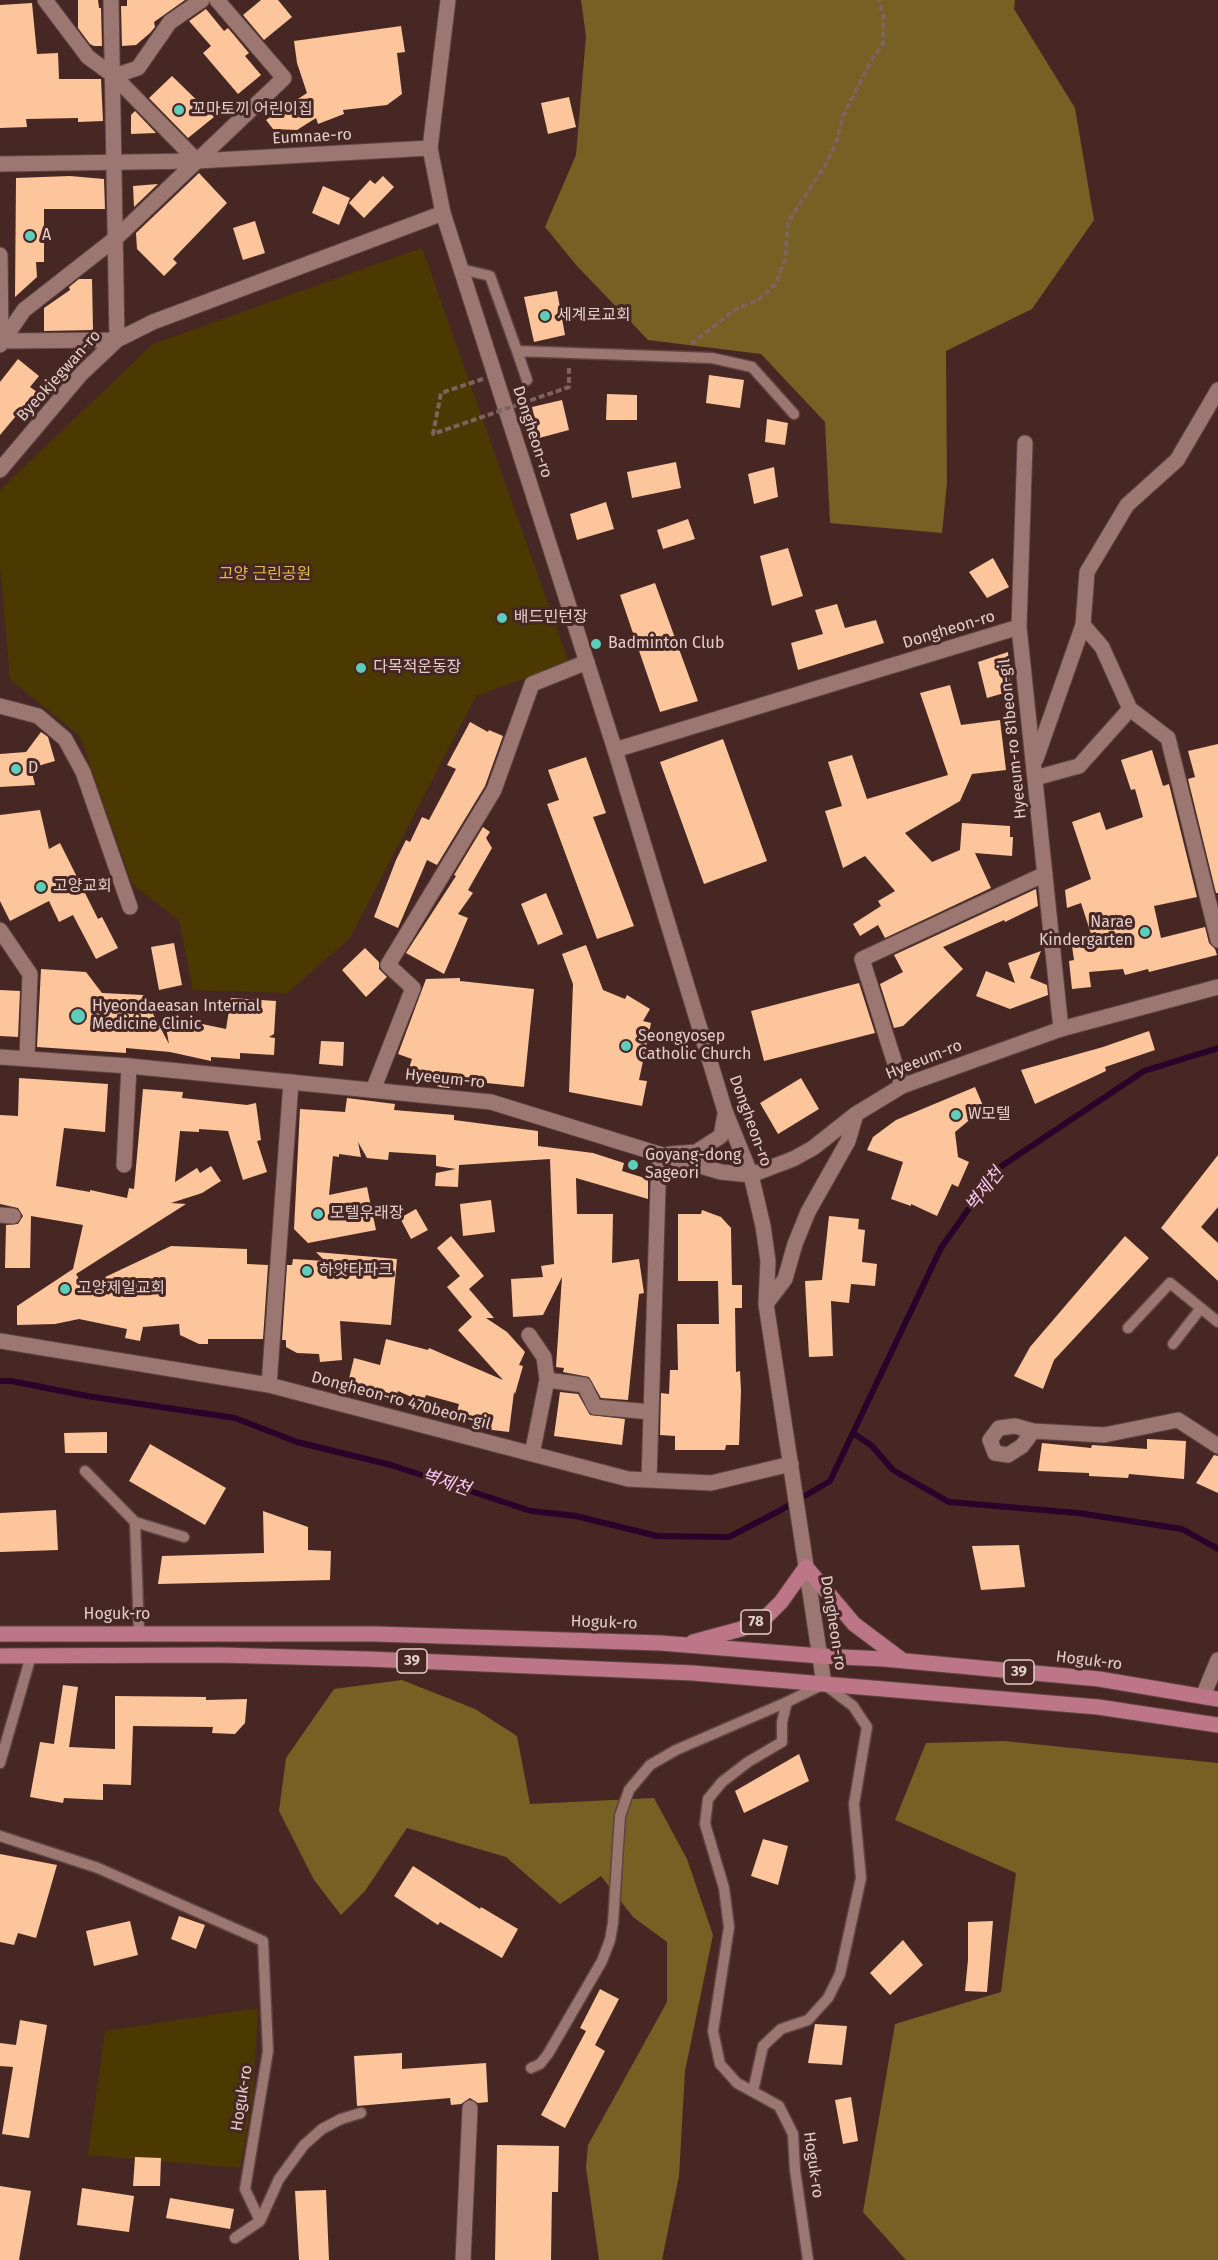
<!DOCTYPE html>
<meta charset="utf-8">
<style>
body{margin:0}
canvas{display:block;background:#462723}
</style>
<canvas width="1218" height="2260"></canvas>
<script>
const ctx = document.querySelector('canvas').getContext('2d');
ctx.lineJoin = 'round';
function fillPath(path, color) { ctx.fillStyle = color; ctx.fill(path, 'evenodd'); }
const toPath = rows => new Path2D(rows.map(r => 'M' + r).join(''));
function strokePath(path, color, width, dash) { ctx.strokeStyle = color; ctx.lineWidth = width; ctx.lineCap = dash ? 'butt' : 'round'; ctx.setLineDash(dash || []); ctx.stroke(path); }
function label(font, color, halo, rows, align = 'center') {
  ctx.font = font + ' "Fira Sans","Noto Sans KR",sans-serif'; ctx.lineWidth = 6; ctx.setLineDash([]); ctx.textBaseline = 'middle'; ctx.strokeStyle = halo; ctx.fillStyle = color; for (const [text, x, y, turn = 0] of rows) {
    ctx.save(); ctx.translate(x, y); ctx.rotate((+turn || 0) * Math.PI / 180); ctx.textAlign = isNaN(turn) ? turn : align; if (halo) ctx.strokeText(text, 0, 0); ctx.fillText(text, 0, 0); ctx.restore();
  }
}
const green = toPath([
 [422,248,569,663,476,696,350,938,287,993,193,990,179,920,132,884,80,736,10,679,0,565,0,490,153,344],
 [258,2008,253,2096,240,2168,88,2155,105,2031]
]);
const forest = toPath([
 [581,0,1015,0,1014,9,1075,108,1094,220,1032,309,946,351,947,483,942,533,830,523,825,422,761,354,648,340,577,266,545,227,576,155,586,36],
 [402,1680,475,1709,517,1736,530,1804,654,1798,687,1859,713,1935,685,2071,679,2176,662,2260,599,2260,586,2167,588,2145,667,2002,667,1942,633,1917,601,1876,560,1904,506,1857,407,1828,365,1891,341,1915,314,1880,279,1811,286,1758,334,1689],
 [1004,1741,1218,1763,1218,2260,906,2260,863,2212,895,2024,1001,1992,1016,1873,895,1820,926,1743]
]);
const stream = toPath([
 [0,1381,11,1381,87,1396,235,1418,297,1442,391,1465,531,1511,576,1516,657,1536,729,1537,781,1510,830,1481,941,1248,997,1169,1144,1071,1218,1048],
 [853,1433,872,1446,893,1470,949,1502,1078,1513,1182,1529,1218,1549]
]);
const building = toPath([
 [78,0,98,0,99,8,101,8,102,46,94,46,90,44,78,28],
 [127,0,185,0,154,22,155,27,150,33,136,45,122,46,121,6,127,6],
 [261,0,278,0,292,17,264,40,243,15],
 [32,3,37,54,58,53,59,79,101,79,103,121,78,122,78,118,26,119,27,127,0,128,0,5],
 [206,9,224,31,228,28,249,53,245,56,261,75,238,94,203,53,211,46,189,21],
 [401,26,405,52,397,53,402,94,387,105,343,110,344,114,318,124,316,118,297,130,273,129,266,120,307,93,297,63,294,41],
 [172,76,214,117,188,138,149,98],
 [569,97,576,127,548,134,541,103],
 [135,111,156,133,131,134,131,115],
 [199,173,227,203,173,259,177,263,164,276,137,249,136,233],
 [70,176,104,179,105,209,44,209,44,262,36,262,37,277,15,297,16,178],
 [383,176,394,187,364,218,349,203,370,180,375,184],
 [158,184,134,207,133,186],
 [323,186,350,198,339,225,312,213],
 [255,221,265,253,243,260,233,228],
 [79,279,92,279,93,330,44,331,44,308,70,290,69,287],
 [557,291,565,335,534,342,524,297],
 [18,359,39,376,30,387,40,394,25,414,21,410,0,435,0,382],
 [709,375,744,380,740,408,706,403],
 [607,394,637,395,637,420,606,420],
 [562,400,569,430,539,438,532,407],
 [767,419,788,423,785,445,765,442],
 [676,462,681,488,632,498,627,472],
 [774,467,778,497,754,504,748,474],
 [606,502,614,529,577,540,570,514],
 [688,519,695,539,663,549,657,530],
 [788,548,803,596,772,606,760,556],
 [993,558,1009,587,987,598,969,572],
 [655,583,698,701,660,712,620,595],
 [837,604,845,628,876,620,884,643,798,670,791,643,823,634,815,610],
 [1008,652,1011,691,987,698,978,662],
 [950,685,961,725,1000,720,1006,770,972,774,960,801,905,833,932,862,960,850,962,823,1010,826,1010,837,1013,837,1012,856,975,853,991,888,885,938,878,925,860,936,853,924,881,906,878,901,895,891,865,856,843,868,825,811,842,806,828,762,852,755,867,799,948,775,920,693],
 [470,722,488,732,489,730,503,736,485,786,437,865,427,860,398,928,374,917,396,860,406,840,410,842,422,817,429,820,456,769,447,765],
 [41,732,48,737,55,761,31,768,35,785,0,787,0,754,26,752],
 [723,739,767,861,704,884,660,762],
 [1218,744,1218,893,1216,893,1188,779,1195,777,1188,751],
 [1152,750,1163,786,1169,784,1197,897,1154,906,1161,938,1205,927,1209,943,1215,949,1217,955,1149,972,1148,969,1125,975,1123,969,1089,972,1091,987,1072,989,1069,961,1074,960,1071,939,1092,937,1081,903,1067,908,1065,890,1091,879,1072,822,1100,812,1106,830,1143,817,1135,789,1131,790,1121,760],
 [586,757,606,813,593,817,634,926,597,939,547,804,559,800,548,770],
 [40,810,49,849,60,843,98,919,102,917,118,948,96,959,73,915,59,922,49,901,10,921,0,901,0,815],
 [483,827,490,832,486,838,492,848,468,890,473,893,458,914,468,918,444,974,406,953,456,876,454,875],
 [1036,889,1038,906,1005,922,1004,920,943,947,963,969,903,1026,894,1028,880,984,903,972,894,955],
 [546,893,563,934,538,945,521,904],
 [174,943,182,985,159,990,151,947],
 [586,945,603,990,625,999,627,995,650,1009,643,1021,651,1023,639,1080,647,1081,642,1106,569,1092,573,984,562,954],
 [365,948,379,962,379,969,387,977,366,997,342,970],
 [1041,951,1030,978,1047,985,1048,995,1010,1009,976,996,986,971,1015,983,1008,963],
 [41,969,86,972,102,993,143,995,169,1044,164,1016,226,1029,231,998,276,1001,274,1034,269,1037,275,1038,274,1055,240,1053,240,1059,211,1057,211,1061,170,1052,126,1048,126,1053,37,1047],
 [460,978,460,981,534,989,524,1087,459,1080,449,1088,440,1087,437,1086,433,1076,408,1071,412,1059,398,1054,426,979],
 [859,983,875,1033,764,1061,751,1011],
 [0,990,20,991,18,1037,0,1036],
 [1149,1031,1155,1050,1105,1067,1106,1071,1035,1104,1021,1070,1103,1047],
 [321,1041,344,1042,343,1066,319,1064],
 [19,1078,108,1084,105,1132,64,1128,56,1186,90,1192,90,1190,127,1198,129,1188,134,1189,143,1089,183,1092,182,1098,247,1105,256,1103,261,1140,257,1141,267,1172,243,1180,228,1131,199,1129,199,1132,180,1131,175,1182,197,1168,200,1173,211,1166,221,1181,202,1193,171,1203,186,1204,76,1274,84,1287,171,1246,247,1249,247,1264,268,1265,263,1339,208,1339,208,1344,199,1344,180,1335,179,1324,143,1327,140,1341,125,1338,127,1329,79,1319,55,1324,17,1325,17,1306,73,1269,83,1225,31,1216,30,1268,5,1268,6,1225,18,1224,23,1216,18,1208,0,1204,0,1115,18,1116],
 [801,1078,819,1109,778,1134,760,1103],
 [975,1087,984,1108,955,1132,958,1157,969,1162,958,1187,952,1184,937,1216,911,1204,911,1206,891,1199,903,1162,867,1150,873,1137,896,1120],
 [347,1098,395,1104,394,1110,454,1115,454,1120,538,1131,538,1146,593,1153,624,1163,622,1171,648,1179,648,1199,576,1178,577,1214,613,1214,612,1263,639,1259,644,1293,639,1294,628,1400,601,1398,589,1377,563,1372,564,1368,556,1367,562,1277,543,1315,513,1317,511,1279,543,1277,541,1266,554,1264,550,1159,459,1165,458,1187,435,1186,436,1173,456,1169,436,1166,436,1155,389,1152,388,1160,367,1158,358,1142,361,1157,339,1154,339,1157,333,1156,329,1195,367,1187,376,1230,308,1243,294,1229,300,1109,345,1112],
 [1218,1155,1218,1207,1201,1227,1218,1243,1218,1281,1161,1228],
 [491,1200,495,1232,463,1236,460,1204],
 [416,1209,428,1230,411,1239,400,1218],
 [702,1210,721,1217,731,1228,732,1285,742,1285,742,1308,735,1308,736,1372,740,1371,741,1391,739,1445,726,1445,725,1450,675,1450,675,1436,660,1435,661,1393,669,1394,670,1370,678,1370,677,1324,719,1324,718,1281,678,1281,678,1214,701,1214],
 [829,1216,859,1219,858,1229,865,1230,862,1262,877,1264,875,1286,851,1284,849,1303,831,1301,833,1356,809,1357,805,1281,822,1280],
 [451,1236,484,1276,469,1289,494,1318,486,1318,507,1332,525,1352,519,1365,523,1366,515,1394,514,1392,509,1432,476,1428,477,1418,457,1412,459,1404,426,1395,423,1402,398,1391,397,1395,348,1383,354,1358,380,1365,386,1339,428,1350,429,1348,503,1380,458,1330,472,1317,447,1287,460,1276,437,1248],
 [1125,1236,1149,1258,1054,1360,1043,1389,1014,1376,1030,1347],
 [316,1252,397,1259,391,1325,340,1321,342,1360,320,1362,319,1354,297,1353,286,1347,286,1340,282,1340,287,1265,292,1265,293,1259,325,1261],
 [560,1392,578,1394,590,1415,625,1419,622,1445,554,1436],
 [107,1432,107,1453,65,1453,64,1433],
 [1147,1439,1186,1441,1184,1479,1129,1474,1128,1478,1089,1476,1089,1473,1038,1471,1042,1443,1091,1448,1092,1445,1147,1449],
 [150,1444,226,1488,205,1525,129,1481],
 [1214,1455,1218,1456,1218,1493,1196,1483],
 [56,1510,58,1550,0,1552,0,1513],
 [263,1511,308,1527,308,1550,331,1551,330,1580,158,1584,162,1556,264,1553],
 [1019,1545,1025,1587,981,1590,972,1546],
 [63,1685,78,1687,69,1747,115,1749,115,1696,206,1697,206,1700,247,1699,245,1723,235,1734,212,1733,213,1727,133,1726,131,1785,103,1784,103,1800,64,1798,63,1803,30,1797,40,1742,54,1744],
 [799,1754,809,1781,744,1813,735,1791],
 [763,1839,788,1846,778,1885,751,1876],
 [0,1854,57,1865,36,1938,18,1933,14,1945,0,1942],
 [413,1866,480,1909,481,1907,518,1929,502,1958,440,1922,438,1925,394,1896],
 [179,1916,205,1925,196,1949,171,1939],
 [130,1921,138,1955,94,1966,86,1931],
 [993,1921,987,1992,965,1991,968,1960,968,1922],
 [903,1940,923,1965,890,1995,870,1973],
 [600,1989,619,1999,595,2045,605,2051,565,2128,541,2115,586,2031,580,2028],
 [20,2020,47,2025,29,2138,2,2134,13,2067,0,2066,0,2043,16,2045],
 [815,2024,847,2026,842,2065,808,2063],
 [402,2053,402,2069,486,2063,488,2102,478,2103,470,2098,461,2104,451,2105,450,2098,357,2106,354,2056],
 [851,2097,858,2141,843,2144,835,2100],
 [497,2145,559,2146,558,2192,552,2192,551,2260,495,2260],
 [135,2157,161,2158,160,2186,133,2186],
 [0,2186,31,2191,19,2260,0,2260],
 [82,2188,134,2196,129,2232,77,2225],
 [326,2190,329,2260,299,2260,295,2191],
 [170,2198,234,2209,230,2229,166,2218]
]);
const path = toPath([
 [691,344,736,309,758,300,776,284,785,259,788,222,826,164,837,140,843,116,871,61,883,44,883,15,879,0]
]);
const lane = toPath([
 [461,269,490,276,517,351,712,358,752,367,794,414],
 [517,351,527,380],
 [1128,1328,1170,1283,1218,1322],
 [1173,1344,1201,1308],
 [85,1471,135,1522,184,1537],
 [135,1522,139,1633],
 [0,1763,31,1656],
 [0,1836,98,1868,263,1941,268,2051,245,2189,260,2221,235,2238],
 [531,2068,540,2064,548,2054,602,1961,610,1940,613,1923,620,1816,629,1790,650,1765,676,1750,787,1702],
 [753,2091,763,2046,781,2029,808,2020,828,1998,840,1974,861,1878,854,1804,867,1727,853,1706,824,1684,787,1702,782,1722,782,1742,748,1762,722,1782,708,1799,705,1824,724,1888,729,1927,713,2031,720,2064,737,2083,779,2106,793,2134,795,2170,808,2260],
 [260,2221,279,2179,304,2145,322,2129,341,2119,361,2113]
]);
const street = toPath([
 [45,0,88,57,114,76,197,161],
 [111,0,117,340],
 [114,76,138,68,170,22,202,0],
 [0,255,1,341],
 [0,341,117,340],
 [0,345,24,310,116,238,284,78,217,0],
 [1218,390,1177,460,1127,505,1087,572,1083,625,1102,647,1130,709,1168,738,1218,940],
 [1025,443,1019,627,1061,1029],
 [0,470,81,374,117,340,153,322,443,213],
 [0,706,38,716,65,739,83,772,130,907],
 [615,750,1019,627],
 [1036,759,1083,625],
 [1035,778,1079,766,1130,709],
 [0,930,30,974,27,1058],
 [902,1086,862,959,1045,874],
 [373,1090,413,988,388,965,494,790,532,684,587,662],
 [124,1165,129,1066],
 [0,1215,13,1216],
 [529,1335,544,1357,547,1380,532,1454],
 [0,1341,269,1385,628,1479,711,1483,791,1464],
 [547,1380,584,1385,595,1407,651,1412],
 [269,1385,291,1082],
 [1033,1431,1022,1446,1008,1455,995,1453,990,1440,999,1428,1015,1426,1033,1431,1104,1435,1178,1420,1218,1446],
 [649,1480,659,1154],
 [1203,1696,1218,1660],
 [463,2260,470,2108]
]);
const secondary = toPath([
 [448,0,430,148,443,213,615,750,725,1111,751,1175,763,1226,768,1261,766,1304,824,1684],
 [0,164,197,161,430,148],
 [0,1057,129,1066,491,1102,659,1154,721,1172,751,1175,793,1159,813,1148,856,1114,902,1086,1061,1029,1218,987],
 [670,1154,696,1152,721,1136,725,1114],
 [766,1304,785,1279,795,1244,808,1212,848,1141,856,1114]
]);
const primary = toPath([
 [0,1634,376,1634,661,1643,820,1656,884,1659,1099,1679,1218,1699],
 [693,1642,741,1629,766,1617,781,1602,806,1567,854,1624,902,1660],
 [0,1656,219,1655,368,1659,693,1673,1098,1707,1218,1725]
]);
const pathBridge = toPath([
 [483,379,441,393,433,434,569,387,569,366]
]);
const markers = [
 [179,110,6,"#5ccebb"],
 [30,236,6,"#5ccebb"],
 [545,316,6,"#5ccebb"],
 [502,618,6,"#5ccebb"],
 [596,644,6,"#5ccebb"],
 [361,668,6,"#5ccebb"],
 [16,769,6,"#5ccebb"],
 [41,887,6,"#5ccebb"],
 [1145,932,6,"#5ccebb"],
 [78,1016,8,"#5ccebb"],
 [626,1046,6,"#5ccebb"],
 [956,1115,6,"#5ccebb"],
 [633,1165,6,"#5ccebb"],
 [318,1214,6,"#5ccebb"],
 [307,1271,6,"#5ccebb"],
 [65,1289,6,"#5ccebb"]
];
const shields = [
 [756,1622,30],
 [412,1661,30],
 [1019,1672,30]
];
const shieldNames = [
 ["78",756,1622],
 ["39",412,1661],
 ["39",1019,1672]
];
const poiNames = [
 ["꼬마토끼 어린이집",191,110],
 ["A",42,236],
 ["세계로교회",557,316],
 ["배드민턴장",514,618],
 ["Badminton Club",608,644],
 ["다목적운동장",373,668],
 ["D",28,769],
 ["고양교회",53,887],
 ["Narae",1133,923,"right"],
 ["Kindergarten",1133,941,"right"],
 ["Hyeondaeasan Internal",92,1007],
 ["Medicine Clinic",92,1025],
 ["Seongyosep",638,1037],
 ["Catholic Church",638,1055],
 ["W모텔",968,1115],
 ["Goyang-dong",645,1156],
 ["Sageori",645,1174],
 ["모텔우래장",330,1214],
 ["하얏타파크",319,1271],
 ["고양제일교회",77,1289]
];
const streetNames = [
 ["Eumnae-ro",312,137,-3],
 ["Byeokjegwan-ro",59,376,-48],
 ["Dongheon-ro",532,432,72],
 ["Dongheon-ro",949,630,-17],
 ["Hyeeum-ro 81beon-gil",1013,739,-96],
 ["Hyeeum-ro",924,1060,-22],
 ["Hyeeum-ro",445,1079,6],
 ["Dongheon-ro",750,1121,70],
 ["Dongheon-ro 470beon-gil",401,1401,15],
 ["Hoguk-ro",117,1615],
 ["Hoguk-ro",604,1623,2],
 ["Dongheon-ro",833,1623,81],
 ["Hoguk-ro",1089,1661,7],
 ["Hoguk-ro",242,2098,-81],
 ["Hoguk-ro",813,2165,82]
];
const parkNames = [
 ["고양 근린공원",265,575]
];
const waterNames = [
 ["벽제천",985,1190,-52],
 ["벽제천",446,1483,18]
];
fillPath(green, '#4b3901');
fillPath(forest, '#766023');
strokePath(stream, '#290329', 6);
fillPath(building, '#fcc59b');
strokePath(lane, '#5f4441', 13);
strokePath(street, '#5f4441', 17);
strokePath(secondary, '#5f4441', 17);
strokePath(primary, '#5f4441', 17);
strokePath(path, '#7d625e', 4, [6, 3]);
strokePath(lane, '#9c7772', 10);
strokePath(street, '#9c7772', 15);
strokePath(secondary, '#9c7772', 15);
strokePath(primary, '#bc7688', 15);
strokePath(pathBridge, '#7d625e', 4, [6, 3]);
for (const [x, y, r, color] of markers) { const dot = new Path2D(); dot.arc(x, y, r, 0, 2 * Math.PI); ctx.fillStyle = color; ctx.fill(dot); strokePath(dot, '#462723', 2); }
for (const [x, y, w] of shields) { const box = new Path2D(); box.roundRect(x - w / 2, y - 12, w, 24, 4.5); ctx.fillStyle = '#462723'; ctx.fill(box); strokePath(box, '#e3cecb', 1.5); }
label('bold 15px', '#e3cecb', null, shieldNames);
label('16px', '#e3cecb', '#462723', poiNames, 'left');
label('16px', '#e3cecb', '#462723', streetNames);
label('16px', '#e2ba4b', '#462723', parkNames);
label('italic 18px', '#f7c7f5', '#462723', waterNames);
</script>
